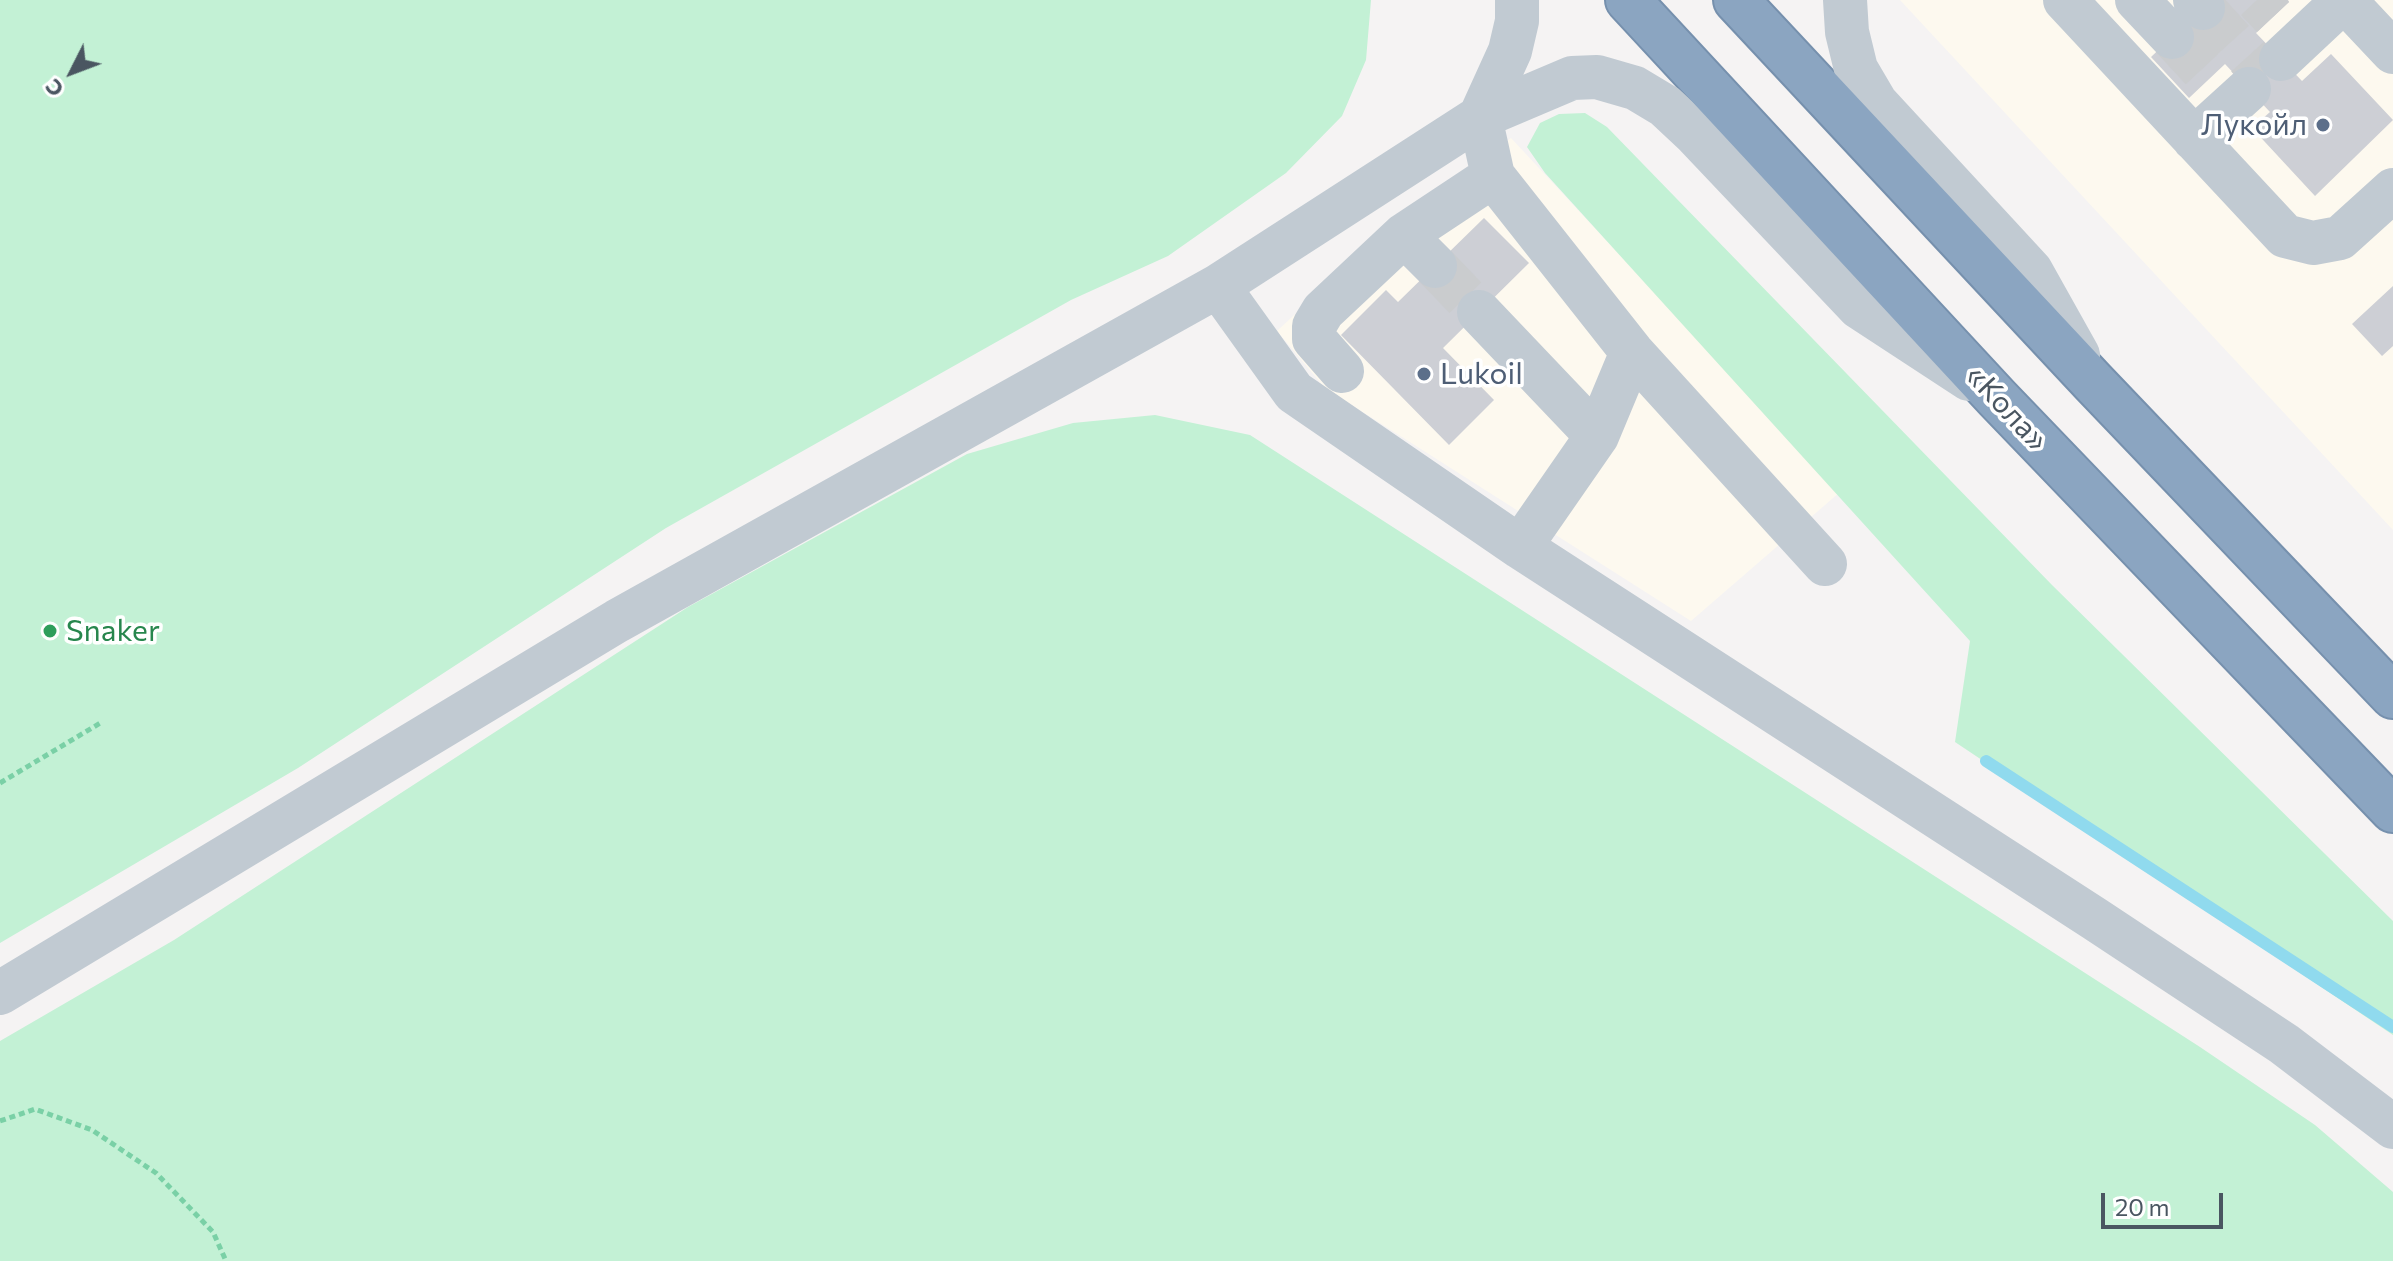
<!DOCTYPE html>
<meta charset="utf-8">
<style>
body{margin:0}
#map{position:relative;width:2393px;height:1261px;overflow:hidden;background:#f5f3f3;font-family:Commissioner,sans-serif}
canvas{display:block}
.north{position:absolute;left:32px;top:32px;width:80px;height:80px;-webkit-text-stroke:6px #fff;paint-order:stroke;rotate:228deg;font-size:22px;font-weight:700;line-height:32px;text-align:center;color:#4a5661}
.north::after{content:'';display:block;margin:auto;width:28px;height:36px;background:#4a5661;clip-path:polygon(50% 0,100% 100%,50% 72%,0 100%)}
.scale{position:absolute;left:2101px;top:1193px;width:122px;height:36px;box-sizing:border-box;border:4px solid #4a5661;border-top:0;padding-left:10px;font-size:24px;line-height:28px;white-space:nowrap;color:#4a5661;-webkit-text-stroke:6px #fff;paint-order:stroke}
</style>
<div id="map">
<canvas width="2393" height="1261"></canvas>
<div class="north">С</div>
<div class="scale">20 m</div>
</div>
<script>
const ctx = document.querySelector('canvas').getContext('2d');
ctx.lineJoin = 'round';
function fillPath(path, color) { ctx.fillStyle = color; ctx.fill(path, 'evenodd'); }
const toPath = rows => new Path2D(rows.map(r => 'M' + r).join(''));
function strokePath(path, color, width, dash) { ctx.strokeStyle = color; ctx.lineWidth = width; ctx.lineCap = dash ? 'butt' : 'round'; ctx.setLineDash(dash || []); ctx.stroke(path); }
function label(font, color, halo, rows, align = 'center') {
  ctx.font = font + ' Commissioner,sans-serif'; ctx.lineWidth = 7; ctx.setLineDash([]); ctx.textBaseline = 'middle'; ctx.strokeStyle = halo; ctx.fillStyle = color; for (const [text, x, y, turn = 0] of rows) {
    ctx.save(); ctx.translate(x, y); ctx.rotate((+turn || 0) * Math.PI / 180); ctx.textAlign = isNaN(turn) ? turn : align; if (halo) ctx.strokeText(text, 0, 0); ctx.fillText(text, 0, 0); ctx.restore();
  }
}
const commercial = toPath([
 [1900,0,2393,0,2393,530],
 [1511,138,1840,492,1691,621,1325,388,1277,331,1396,220]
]);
const green = toPath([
 [0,0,1371,0,1366,60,1342,116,1286,173,1168,256,1071,300,666,528,298,768,0,943],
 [1585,113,1607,127,2052,585,2393,921,2393,1035,1955,742,1970,641,1545,173,1527,147,1540,123,1559,114],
 [1155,415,1250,435,2200,1047,2315,1125,2393,1192,2393,1261,0,1261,0,1041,174,940,688,607,967,454,1073,423]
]);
const stream = toPath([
 [1986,761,2393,1027]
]);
const building = toPath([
 [2211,0,2288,0,2289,2,2256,33,2302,81,2331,54,2393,120,2315,196,2252,128,2270,112,2225,64,2189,98,2151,57],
 [1484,218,1529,263,1443,348,1494,400,1449,445,1341,335,1386,290,1398,302],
 [2393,286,2393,346,2382,356,2352,324]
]);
const minorTunnel = toPath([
 [2257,0,2273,17],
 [2203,8,2264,75],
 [2172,37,2210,78],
 [1435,266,1479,312]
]);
const path = toPath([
 [0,783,102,722],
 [0,1121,35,1109,92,1130,156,1173,213,1232,226,1261]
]);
const minor = toPath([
 [1517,0,1517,21,1510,51,1480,117,1493,176,1632,352,1825,564],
 [1845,0,1847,32,1856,69,1876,103,2031,271,2078,355],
 [2065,0,2285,236,2313,243,2340,238,2393,190],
 [2137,0,2172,37],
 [2195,0,2203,8],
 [2344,0,2393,52],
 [2281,59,2344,0],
 [2194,139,2249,89],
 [1404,235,1435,266],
 [1218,286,1294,392,1520,547,2095,919,2284,1044,2393,1127],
 [1479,312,1597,436],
 [1342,371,1314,339,1314,326,1323,311,1404,235,1493,176],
 [1520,547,1597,436,1632,352],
 [0,993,617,621,1218,286,1480,117,1572,78,1597,77,1635,88,1665,106,1696,135,1859,307,1969,379]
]);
const highway = toPath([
 [1628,0,1997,398,2393,810],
 [1736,0,2093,382,2393,696]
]);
const markers = [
 [2323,125,8,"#5c6f8a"],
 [1424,374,8,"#5c6f8a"],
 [50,631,8,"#2e9e5b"]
];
const serviceNames = [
 ["Лукойл",2307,125],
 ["Lukoil",1440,374,"left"]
];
const streetNames = [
 ["«Кола»",2007,408,47]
];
const leisureNames = [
 ["Snaker",66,631]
];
fillPath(commercial, '#fdf9ef');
fillPath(green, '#c3f1d5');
strokePath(stream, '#90daee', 12);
fillPath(building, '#cdcfd5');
strokePath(minorTunnel, '#caccce', 44, [44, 22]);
strokePath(highway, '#7690ad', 48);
strokePath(path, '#7ad0a6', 5, [6, 4]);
strokePath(minor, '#c1cad2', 44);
strokePath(highway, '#8ba5c1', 44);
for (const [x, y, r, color] of markers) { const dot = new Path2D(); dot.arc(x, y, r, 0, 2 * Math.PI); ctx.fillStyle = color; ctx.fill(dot); strokePath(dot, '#fff', 3); }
label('30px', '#4e5e75', '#fff', serviceNames, 'right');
label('30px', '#4a5661', '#fff', streetNames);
label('30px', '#27864d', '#fff', leisureNames, 'left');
</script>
